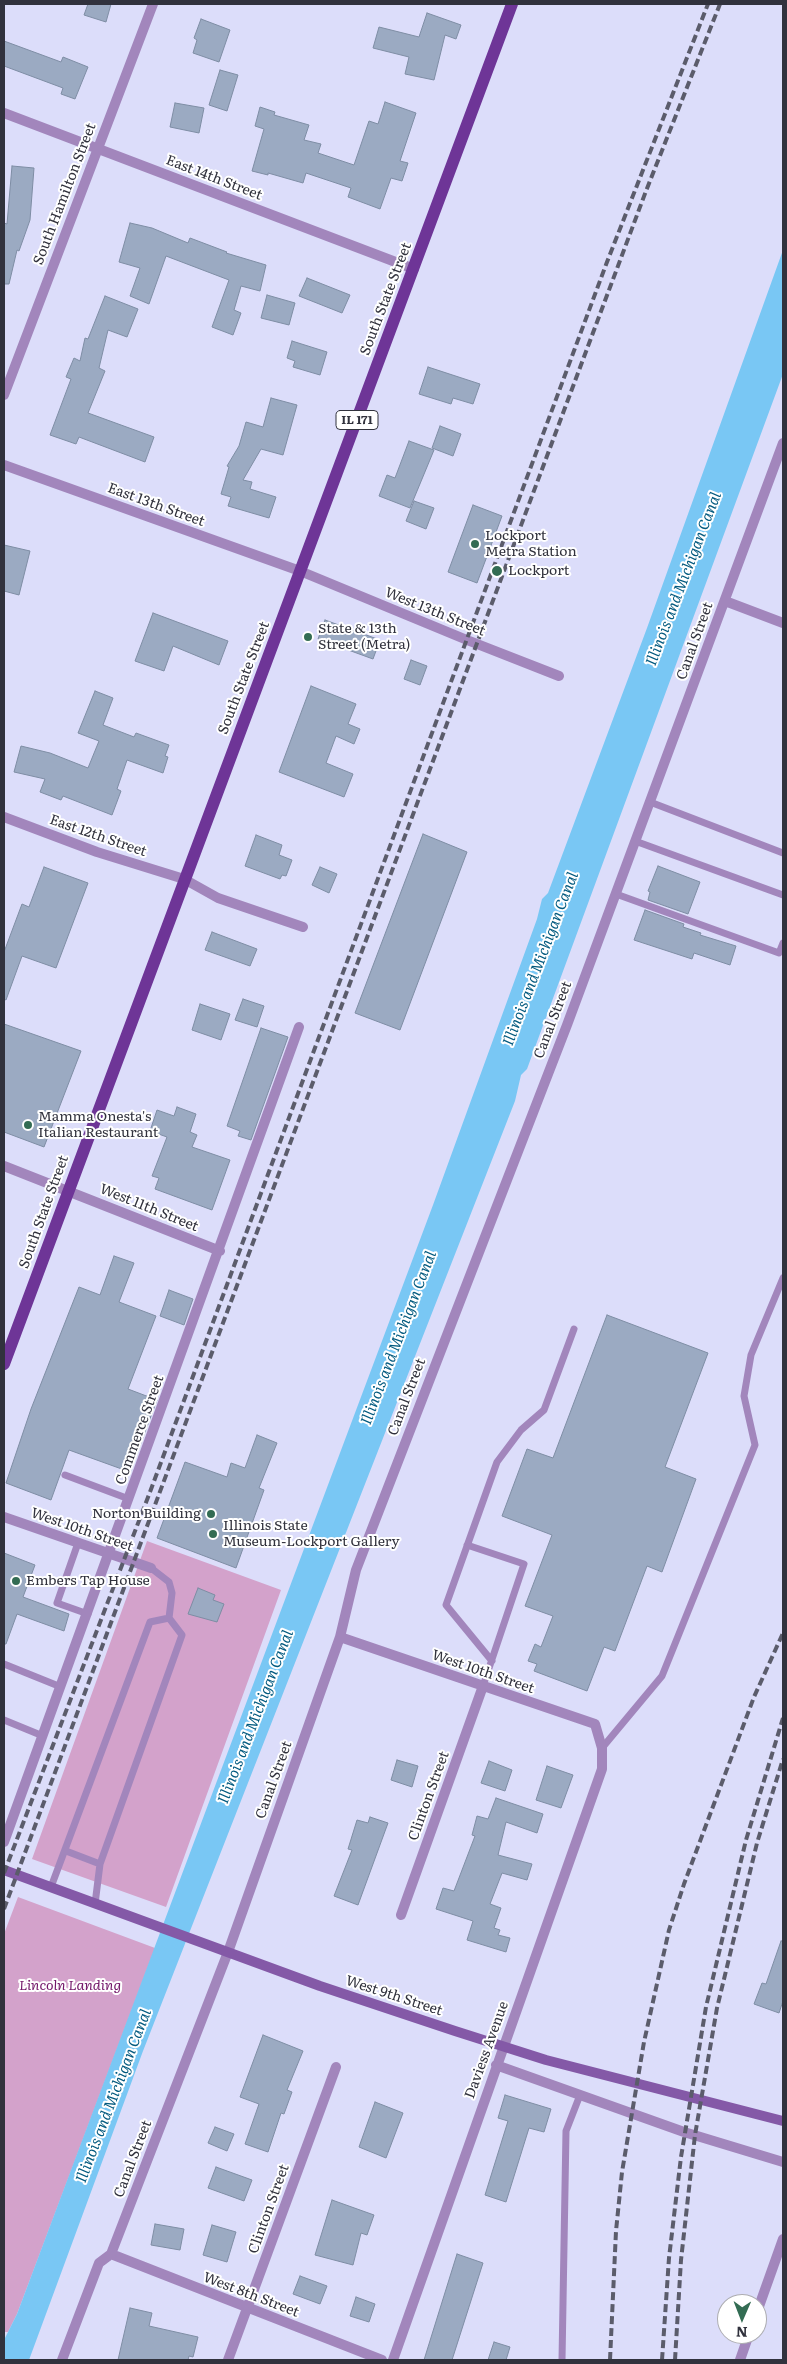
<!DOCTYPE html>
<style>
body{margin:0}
#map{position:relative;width:787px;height:2364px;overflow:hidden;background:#dcddfa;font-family:Literata,serif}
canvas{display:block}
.frame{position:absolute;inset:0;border:5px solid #31323d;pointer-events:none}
.north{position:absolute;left:717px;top:2294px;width:50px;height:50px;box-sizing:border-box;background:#fff;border:1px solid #adadb1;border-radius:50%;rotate:181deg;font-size:14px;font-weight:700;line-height:20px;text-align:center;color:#31323d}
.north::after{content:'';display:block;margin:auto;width:18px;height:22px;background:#336c53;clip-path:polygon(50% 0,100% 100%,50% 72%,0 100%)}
</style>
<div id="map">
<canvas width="787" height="2364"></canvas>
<div class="frame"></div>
<div class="north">N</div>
</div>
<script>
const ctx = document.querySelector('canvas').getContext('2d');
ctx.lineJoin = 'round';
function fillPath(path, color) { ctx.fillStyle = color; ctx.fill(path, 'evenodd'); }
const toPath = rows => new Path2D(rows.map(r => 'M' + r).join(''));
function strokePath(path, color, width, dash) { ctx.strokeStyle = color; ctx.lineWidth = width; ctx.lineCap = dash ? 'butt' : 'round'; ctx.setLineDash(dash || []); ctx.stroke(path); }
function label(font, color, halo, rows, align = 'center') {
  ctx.font = font + ' Literata,serif'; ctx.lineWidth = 4; ctx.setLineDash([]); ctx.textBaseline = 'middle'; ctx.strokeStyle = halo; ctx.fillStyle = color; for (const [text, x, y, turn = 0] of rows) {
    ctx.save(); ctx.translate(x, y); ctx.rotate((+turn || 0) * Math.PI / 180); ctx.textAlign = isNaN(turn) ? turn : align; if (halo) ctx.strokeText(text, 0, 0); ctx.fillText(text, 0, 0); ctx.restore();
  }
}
const green = toPath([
 [147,1541,281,1590,166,1907,32,1859],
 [18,1897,155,1948,17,2314,8,2332,4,2332,4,1934]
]);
const water = toPath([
 [783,250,783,374,527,1069,521,1075,515,1101,143,2051,29,2360,4,2360,4,2340,17,2314,433,1205,537,919,542,899,548,893,647,628]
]);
const building = toPath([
 [88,4,111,4,106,22,84,15,88,4],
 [427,13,461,25,456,39,445,35,434,80,405,74,409,57,373,48,379,27,419,37,427,13],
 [201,19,230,30,219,62,193,53,197,40,194,38,201,19],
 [4,41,61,62,63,57,88,67,75,99,61,94,63,88,4,66,4,41],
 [220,70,238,75,227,111,209,105,220,70],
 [385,102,416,113,400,161,408,163,402,181,391,178,380,209,348,197,351,188,306,173,303,183,268,173,268,175,252,171,264,129,255,126,260,107,275,112,274,115,309,125,304,140,321,144,318,153,354,165,369,121,378,124,385,102],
 [175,103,204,108,199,133,170,127,175,103],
 [12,166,34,168,30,220,19,251,17,250,9,284,4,284,4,223,7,224,12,166],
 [130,223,152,228,188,243,190,238,227,252,226,253,266,265,260,291,241,286,234,310,241,313,233,335,212,327,229,280,166,256,149,304,130,296,140,268,119,262,130,223],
 [307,278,350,295,342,313,299,296,307,278],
 [267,295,295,303,289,325,261,318,267,295],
 [105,296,138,309,127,337,108,330,99,368,105,371,88,413,154,437,145,462,79,437,76,444,50,435,71,379,66,377,74,358,80,361,85,338,88,339,105,296],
 [292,341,327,352,320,375,293,367,295,361,287,358,292,341],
 [428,367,480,384,473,404,453,398,451,404,419,394,428,367],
 [271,398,297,405,283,455,261,449,243,480,252,482,250,489,276,497,269,518,228,506,231,497,221,494,229,467,227,466,239,446,246,422,263,427,271,398],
 [440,426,461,434,453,456,432,448,440,426],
 [409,441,434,450,410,508,379,496,387,475,395,478,409,441],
 [414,501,434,508,426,529,406,521,414,501],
 [473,505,502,516,477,583,448,572,473,505],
 [4,545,30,551,19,595,4,591,4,545],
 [153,613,228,641,219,665,173,646,164,671,135,661,153,613],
 [325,620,380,640,373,659,318,639,325,620],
 [411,660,427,666,420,685,404,679,411,660],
 [311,686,356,704,348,724,360,729,354,744,336,736,326,763,353,774,344,797,279,772,311,686],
 [95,691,113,698,103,725,134,737,136,733,169,745,165,756,168,757,163,773,127,760,117,789,121,791,112,815,63,796,61,800,40,792,45,779,14,772,21,746,50,753,88,768,99,741,78,733,95,691],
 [423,834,467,852,400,1030,355,1013,423,834],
 [256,835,282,845,279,855,292,860,286,876,282,875,280,879,245,866,256,835],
 [658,866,700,882,688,914,648,900,650,892,648,891,658,866],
 [44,867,88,883,56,968,22,956,6,1000,4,999,4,952,22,904,29,907,44,867],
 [320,867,337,874,329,893,312,885,320,867],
 [645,910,684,924,683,927,701,933,700,935,736,946,730,965,694,953,692,959,634,940,645,910],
 [212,932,257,949,250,966,205,950,212,932],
 [243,999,264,1006,257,1027,235,1020,243,999],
 [200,1004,230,1014,221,1040,192,1030,200,1004],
 [4,1024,81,1051,44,1147,4,1132,4,1024],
 [261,1028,288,1037,251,1140,238,1136,240,1131,227,1126,261,1028],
 [177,1107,196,1114,190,1132,197,1135,192,1147,230,1160,212,1210,155,1189,159,1178,152,1176,167,1137,150,1131,157,1110,174,1116,177,1107],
 [114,1256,134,1263,119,1302,156,1316,128,1389,157,1400,130,1472,69,1450,51,1500,6,1483,31,1409,79,1287,100,1295,114,1256],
 [169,1290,193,1299,184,1325,160,1316,169,1290],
 [607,1315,708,1353,665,1467,696,1479,662,1572,647,1566,615,1651,604,1647,587,1691,534,1671,537,1664,528,1661,535,1644,541,1647,553,1616,525,1606,552,1535,502,1516,527,1449,553,1458,607,1315],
 [257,1435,277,1443,259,1488,264,1490,236,1568,157,1538,185,1462,227,1477,231,1463,245,1468,257,1435],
 [4,1553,35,1565,23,1597,69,1614,64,1631,17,1614,6,1644,4,1644,4,1553],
 [198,1588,215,1595,213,1600,224,1604,217,1622,188,1614,198,1588],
 [397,1760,418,1766,412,1787,391,1780,397,1760],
 [489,1761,512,1770,505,1791,481,1783,489,1761],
 [547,1766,573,1775,561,1808,536,1800,547,1766],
 [496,1798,543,1814,537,1833,506,1822,498,1855,532,1864,527,1880,502,1873,490,1904,501,1908,494,1928,500,1930,498,1935,510,1938,506,1952,467,1940,473,1921,436,1909,443,1888,454,1891,475,1836,472,1835,477,1816,488,1819,496,1798],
 [370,1817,388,1823,358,1905,334,1896,352,1850,348,1849,357,1820,368,1823,370,1817],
 [781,1941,783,1941,783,2001,779,2013,754,2004,762,1983,766,1984,781,1941],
 [263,2035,303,2051,287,2090,292,2092,284,2114,281,2113,268,2152,245,2144,259,2104,240,2097,263,2035],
 [505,2095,551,2109,544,2132,529,2128,506,2202,485,2195,508,2121,498,2118,505,2095],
 [375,2102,403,2113,386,2158,359,2147,375,2102],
 [215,2127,234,2134,227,2151,208,2143,215,2127],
 [216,2167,252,2180,244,2201,208,2188,216,2167],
 [332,2200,374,2215,367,2235,361,2233,353,2265,315,2255,332,2200],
 [155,2224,184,2229,180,2250,151,2245,155,2224],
 [212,2225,236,2232,227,2262,203,2255,212,2225],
 [457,2254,483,2263,452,2360,424,2360,457,2254],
 [300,2276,327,2286,320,2304,293,2294,300,2276],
 [356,2297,375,2304,369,2322,350,2316,356,2297],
 [130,2308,152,2313,149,2326,198,2337,193,2357,189,2356,188,2360,118,2360,130,2308],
 [494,2342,510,2347,506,2360,488,2360,494,2342]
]);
const service = toPath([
 [650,802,783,853],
 [635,841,783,895],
 [616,894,779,953,783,943],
 [65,1475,129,1499],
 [78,1543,57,1603,88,1614],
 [467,1545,524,1564,483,1686],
 [492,1661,446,1605,497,1462,521,1430,544,1410,574,1329],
 [4,1664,61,1687],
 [4,1720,43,1736],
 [602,1748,662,1676,755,1445,744,1396,751,1355,783,1278],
 [66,1851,100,1864],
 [51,1887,150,1622,169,1618],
 [95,1904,100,1864,182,1635,169,1618,172,1593,169,1582,151,1568],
 [562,2360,566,2131,580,2095]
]);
const minor = toPath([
 [4,113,414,269],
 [4,395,153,4],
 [4,465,300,571,467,640,559,676],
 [725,601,783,623],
 [4,817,97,852,184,879,218,898,303,927],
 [4,1166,220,1251],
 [4,1517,151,1568],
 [340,1637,595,1724,602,1748,602,1769,393,2360],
 [4,1842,299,1027],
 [401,1915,483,1686],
 [496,2065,684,2132,783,2162],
 [111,2254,382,2360],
 [757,2312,783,2239],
 [62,2360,99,2263,111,2254,228,1952,340,1637,356,1570,567,1025,783,443],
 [228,2360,336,2067],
 [740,2360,749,2334]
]);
const secondary = toPath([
 [4,1870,320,1986,455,2031,546,2060,783,2121]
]);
const primary = toPath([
 [4,1364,512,4]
]);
const rail = toPath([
 [4,1873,150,1492,607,262,708,4],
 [4,1909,646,191,720,4],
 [610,2360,616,2231,622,2172,644,2042,669,1930,684,1884,754,1697,783,1633],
 [662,2360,669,2258,681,2157,706,2007,746,1840,783,1718],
 [675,2360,681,2260,695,2135,717,2008,757,1843,783,1759]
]);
const markers = [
 [475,544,5,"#336c53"],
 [497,571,6,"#336c53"],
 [308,637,5,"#336c53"],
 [28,1125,5,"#336c53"],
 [211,1514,5,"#336c53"],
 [213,1534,5,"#336c53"],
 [16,1581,5,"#336c53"]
];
const shields = [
 [357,420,42]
];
const shieldNames = [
 ["IL 171",357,420]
];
const streetNames = [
 ["East 14th Street",214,178,21],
 ["South Hamilton Street",65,194,-69],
 ["South State Street",386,299,-69],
 ["East 13th Street",156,505,20],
 ["West 13th Street",435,612,22],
 ["Canal Street",695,641,-70],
 ["South State Street",244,678,-69],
 ["East 12th Street",98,836,19],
 ["Canal Street",553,1020,-69],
 ["West 11th Street",149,1208,22],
 ["South State Street",44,1212,-70],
 ["Canal Street",407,1397,-69],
 ["Commerce Street",140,1430,-70],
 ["West 10th Street",82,1530,19],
 ["West 10th Street",483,1672,19],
 ["Canal Street",274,1780,-70],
 ["Clinton Street",429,1796,-70],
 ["West 9th Street",394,1996,18],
 ["Daviess Avenue",487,2050,-70],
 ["Canal Street",133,2159,-69],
 ["Clinton Street",269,2209,-70],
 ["West 8th Street",251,2295,21]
];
const poiNames = [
 ["Lockport",485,536],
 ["Metra Station",485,552],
 ["Lockport",508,571],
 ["State & 13th",318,629],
 ["Street (Metra)",318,645],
 ["Mamma Onesta's",38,1117],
 ["Italian Restaurant",38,1133],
 ["Norton Building",201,1514,"right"],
 ["Illinois State",223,1526],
 ["Museum-Lockport Gallery",223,1542],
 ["Embers Tap House",26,1581]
];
const parkNames = [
 ["Lincoln Landing",70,1986]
];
const waterNames = [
 ["Illinois and Michigan Canal",684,579,-69],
 ["Illinois and Michigan Canal",541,959,-69],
 ["Illinois and Michigan Canal",399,1338,-69],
 ["Illinois and Michigan Canal",256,1717,-69],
 ["Illinois and Michigan Canal",114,2096,-69]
];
fillPath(green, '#d3a2cb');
fillPath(water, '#79c7f4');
fillPath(building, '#9baac2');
strokePath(building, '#7e8da4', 1);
strokePath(service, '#a286bc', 7);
strokePath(minor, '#a286bc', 10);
strokePath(secondary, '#8459a7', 10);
strokePath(primary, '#6e3597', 12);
strokePath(rail, '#5b5c6b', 4, [8, 4]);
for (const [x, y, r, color] of markers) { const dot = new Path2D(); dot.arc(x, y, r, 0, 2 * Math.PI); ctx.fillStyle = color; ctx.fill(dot); strokePath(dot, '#fff', 2); }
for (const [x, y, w] of shields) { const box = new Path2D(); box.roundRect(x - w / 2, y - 9.5, w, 19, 4); ctx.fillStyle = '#fff'; ctx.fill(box); strokePath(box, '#31323d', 1); }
label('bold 12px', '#31323d', null, shieldNames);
label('14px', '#31323d', '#fff', streetNames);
label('14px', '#31323d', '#fff', poiNames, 'left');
label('italic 14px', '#721669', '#fff', parkNames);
label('italic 15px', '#035a7f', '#fff', waterNames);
</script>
